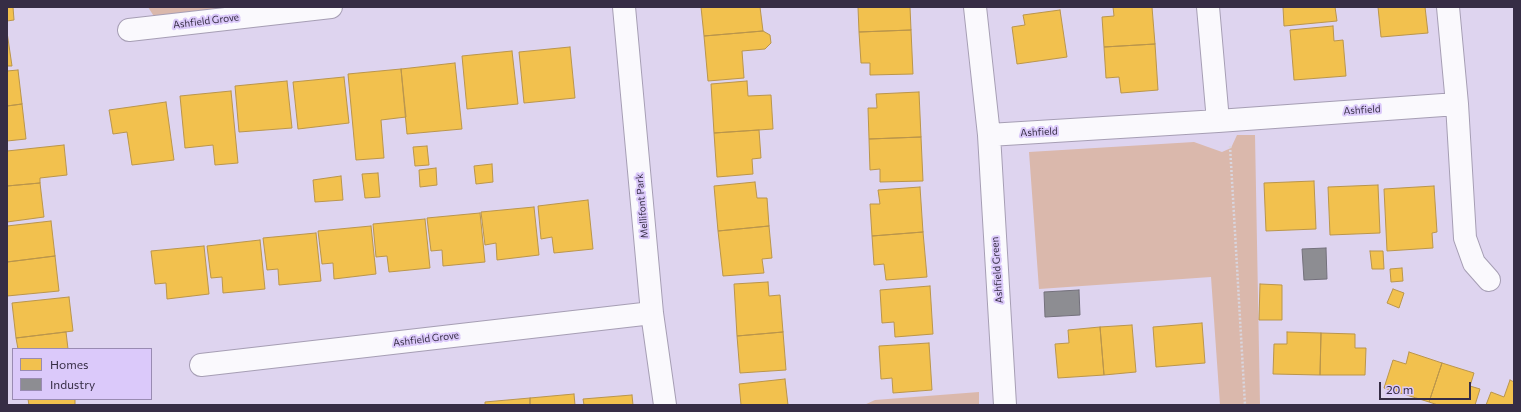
<!DOCTYPE html>
<style>
body{margin:0}
#map{position:relative;width:1521px;height:412px;overflow:hidden;background:#ded4ef;font-family:Commissioner,sans-serif}
canvas{display:block}
.frame{position:absolute;inset:0;border:8px solid #362d45;pointer-events:none}
.legend{position:absolute;left:12px;top:348px;width:140px;height:52px;box-sizing:border-box;background:#dbc9fa;border:1px solid #998bb2;margin:0;padding:5px 7px;list-style:none;font-size:12px;color:#362d45}
.legend li{display:flex;align-items:center;gap:8px;height:20px}
.legend b{width:20px;border:1px solid #998bb2}
.scale{position:absolute;left:1379px;top:382px;width:92px;height:18px;box-sizing:border-box;border:2px solid #362d45;border-top:0;padding-left:5px;font-size:12px;line-height:14px;white-space:nowrap;color:#362d45;-webkit-text-stroke:3px #dbc9fa;paint-order:stroke}
</style>
<div id="map">
<canvas width="1521" height="412"></canvas>
<div class="frame"></div>
<ul class="legend">
<li><b style="height:11px;background:#f2c14e"></b>Homes</li>
<li><b style="height:11px;background:#8d8d92"></b>Industry</li>
</ul>
<div class="scale">20 m</div>
</div>
<script>
const ctx = document.querySelector('canvas').getContext('2d');
ctx.lineJoin = 'round';
function fillPath(path, color) { ctx.fillStyle = color; ctx.fill(path, 'evenodd'); }
const toPath = rows => new Path2D(rows.map(r => 'M' + r).join(''));
function strokePath(path, color, width, dash) { ctx.strokeStyle = color; ctx.lineWidth = width; ctx.lineCap = dash ? 'butt' : 'round'; ctx.setLineDash(dash || []); ctx.stroke(path); }
function label(font, color, halo, rows, align = 'center') {
  ctx.font = font + ' Commissioner,sans-serif'; ctx.lineWidth = 4; ctx.setLineDash([]); ctx.textBaseline = 'middle'; ctx.strokeStyle = halo; ctx.fillStyle = color; for (const [text, x, y, turn = 0] of rows) {
    ctx.save(); ctx.translate(x, y); ctx.rotate((+turn || 0) * Math.PI / 180); ctx.textAlign = isNaN(turn) ? turn : align; if (halo) ctx.strokeText(text, 0, 0); ctx.fillText(text, 0, 0); ctx.restore();
  }
}
const green = toPath([
 [148,7,230,7,155,18],
 [1237,135,1255,135,1260,405,1220,405,1211,277,1039,289,1029,152,1194,142,1222,152,1231,148],
 [979,392,979,405,864,405,875,400]
]);
const homes = toPath([
 [7,7,13,7,14,20,7,21,7,7],
 [701,7,760,7,763,31,704,36,701,7],
 [858,7,910,7,911,30,859,32,858,7],
 [1113,7,1152,7,1155,44,1104,47,1102,17,1114,16,1113,7],
 [1283,7,1335,7,1337,21,1284,26,1283,7],
 [1378,7,1425,7,1428,33,1381,37,1378,7],
 [1060,10,1067,57,1017,64,1012,27,1025,25,1023,15,1060,10],
 [1333,26,1334,41,1343,40,1346,76,1294,80,1290,30,1333,26],
 [911,30,913,74,870,75,870,63,861,63,859,32,911,30],
 [763,31,770,35,771,43,765,49,742,51,744,78,708,81,704,36,763,31],
 [7,32,12,66,7,66,7,32],
 [1155,44,1158,90,1121,93,1119,77,1106,78,1104,47,1155,44],
 [570,47,575,98,524,103,519,52,570,47],
 [512,51,518,104,467,109,462,56,512,51],
 [455,63,462,129,407,134,401,69,455,63],
 [401,69,406,117,381,120,384,158,356,160,348,74,401,69],
 [18,70,22,104,7,106,7,71,18,70],
 [344,77,349,123,298,129,293,82,344,77],
 [287,81,292,128,239,132,235,86,287,81],
 [747,81,748,96,771,95,773,129,714,133,711,84,747,81],
 [231,91,238,163,215,165,213,145,185,148,180,96,231,91],
 [919,92,921,137,869,139,868,108,877,108,876,94,919,92],
 [166,102,174,160,132,165,127,132,113,134,109,110,166,102],
 [22,104,26,139,7,141,7,106,22,104],
 [759,130,761,158,752,159,753,174,717,177,714,133,759,130],
 [921,137,923,181,880,182,880,169,870,170,869,139,921,137],
 [64,145,67,175,40,178,40,183,7,186,7,151,64,145],
 [427,146,429,165,415,166,413,147,427,146],
 [492,164,493,182,476,184,474,166,492,164],
 [436,168,437,185,420,187,419,170,436,168],
 [378,173,380,197,365,198,362,174,378,173],
 [341,176,343,200,315,202,313,180,341,176],
 [1314,181,1316,229,1266,231,1264,183,1314,181],
 [755,182,757,198,767,198,769,226,718,231,714,186,755,182],
 [40,183,44,217,7,222,7,186,40,183],
 [1378,185,1380,233,1330,235,1328,187,1378,185],
 [1434,186,1437,232,1432,233,1433,248,1387,251,1384,189,1434,186],
 [920,187,923,232,872,236,870,204,880,204,878,190,920,187],
 [588,200,593,249,554,253,552,237,541,239,538,206,588,200],
 [534,207,539,255,497,260,496,243,485,245,481,212,534,207],
 [480,213,485,262,443,266,442,250,431,251,427,218,480,213],
 [425,219,430,268,389,272,387,256,376,257,373,224,425,219],
 [51,221,55,256,7,262,7,226,51,221],
 [371,226,376,274,334,279,333,263,322,264,318,231,371,226],
 [769,226,772,258,762,259,764,273,723,276,718,231,769,226],
 [923,232,927,277,886,280,884,264,874,265,872,236,923,232],
 [316,233,321,281,279,285,278,269,267,270,263,238,316,233],
 [260,240,265,289,223,293,222,277,211,278,207,246,260,240],
 [204,246,209,294,167,299,166,283,155,284,151,251,204,246],
 [1370,251,1383,251,1384,269,1372,269,1370,251],
 [55,256,59,291,7,296,7,262,55,256],
 [1402,268,1403,281,1391,282,1390,269,1402,268],
 [768,282,769,296,780,295,783,332,737,336,734,284,768,282],
 [1260,284,1282,285,1282,320,1259,320,1260,284],
 [930,286,933,334,895,337,894,322,882,323,880,290,930,286],
 [1393,289,1404,293,1399,308,1387,303,1393,289],
 [69,297,73,331,16,338,12,303,69,297],
 [1202,323,1205,363,1156,367,1153,327,1202,323],
 [1132,325,1136,372,1104,375,1100,327,1132,325],
 [1100,327,1104,375,1058,378,1055,344,1069,343,1068,330,1100,327],
 [66,332,68,349,18,349,16,338,66,332],
 [783,332,786,370,740,373,737,336,783,332],
 [1287,332,1321,333,1320,375,1273,374,1274,344,1287,344,1287,332],
 [1321,333,1355,334,1355,348,1366,348,1365,375,1320,375,1321,333],
 [929,343,932,390,893,393,892,378,881,379,879,346,929,343],
 [1409,352,1442,363,1429,402,1384,388,1393,360,1406,364,1409,352],
 [1442,363,1474,373,1470,386,1480,389,1475,405,1438,405,1429,402,1442,363],
 [785,379,788,405,741,405,739,384,785,379],
 [1510,380,1514,382,1514,405,1486,405,1491,392,1504,397,1510,380],
 [574,394,575,405,530,405,530,398,574,394],
 [632,395,633,405,584,405,583,399,632,395],
 [530,398,530,405,485,405,485,402,530,398],
 [28,399,75,399,75,405,29,405,28,399]
]);
const industry = toPath([
 [1326,248,1327,279,1304,280,1302,249,1326,248],
 [1079,290,1080,315,1045,317,1044,292,1079,290]
]);
const path = toPath([
 [1230,146,1245,405]
]);
const minor = toPath([
 [624,7,652,313,665,405],
 [975,7,989,135,1005,405],
 [1448,7,1457,104,1465,238,1474,263,1489,280],
 [129,30,331,7],
 [1218,121,1457,104],
 [989,135,1218,121,1208,7],
 [201,365,652,313]
]);
const streetNames = [
 ["Ashfield Grove",206,21,-7],
 ["Ashfield",1362,110,-4],
 ["Ashfield",1039,132,-3],
 ["Mellifont Park",642,206,-95],
 ["Ashfield Green",997,270,-94],
 ["Ashfield Grove",426,339,-7]
];
fillPath(green, '#dab8ac');
fillPath(homes, '#f2c14e');
strokePath(homes, '#ba954b', 1);
fillPath(industry, '#8d8d92');
strokePath(industry, '#73707b', 1);
strokePath(minor, '#a69eb4', 24);
strokePath(path, '#d9d6df', 2.5, [2, 2]);
strokePath(minor, '#faf9fd', 22);
label('10px', '#362d45', '#dbc9fa', streetNames);
</script>
